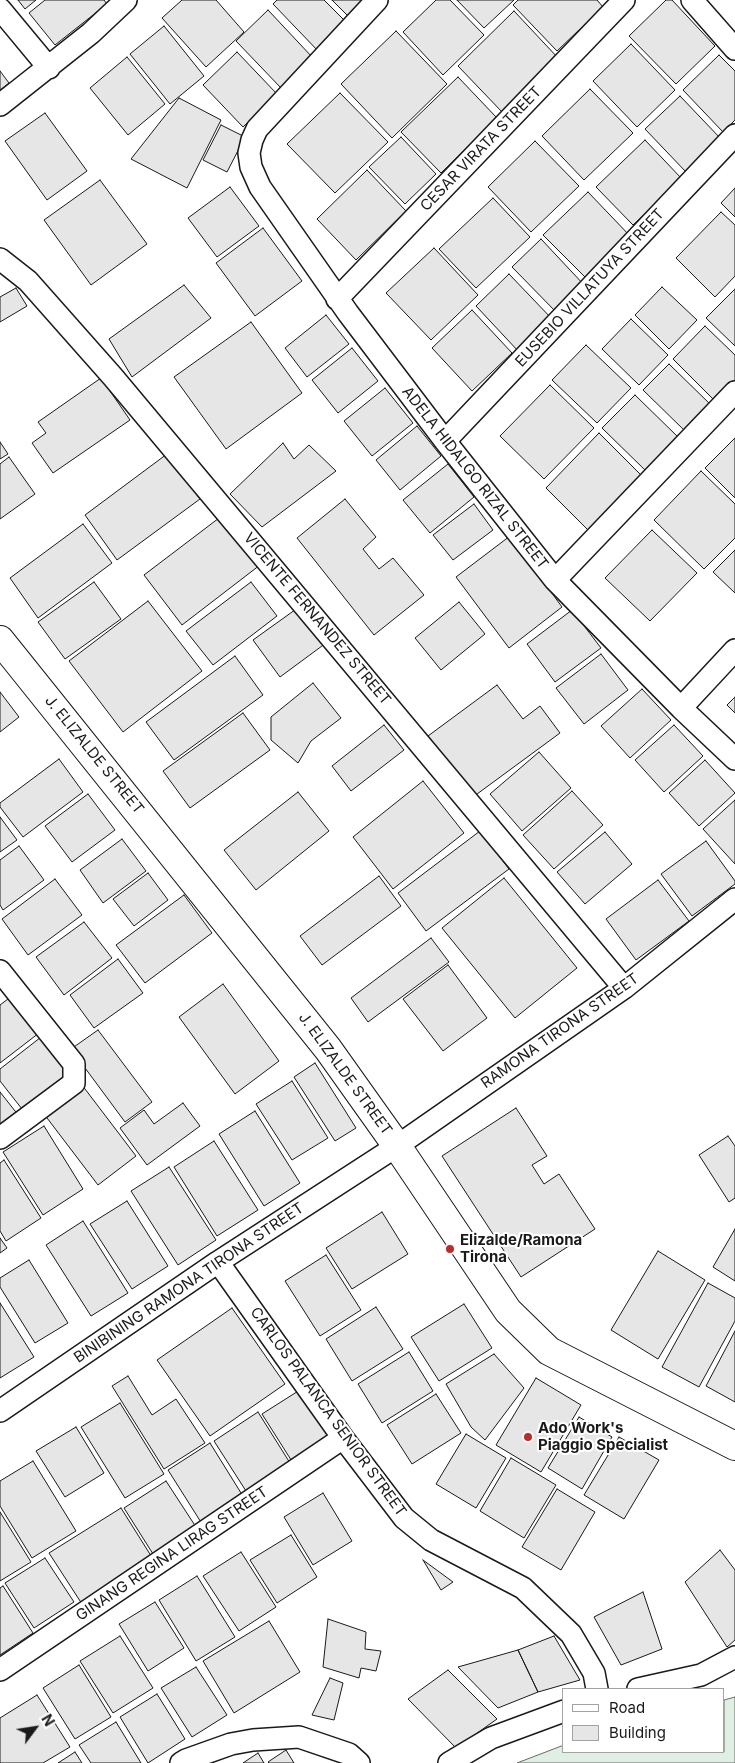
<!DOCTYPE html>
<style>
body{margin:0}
#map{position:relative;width:735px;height:1763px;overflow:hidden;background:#fff;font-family:Inter,sans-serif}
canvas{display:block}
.legend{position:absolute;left:562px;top:1688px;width:162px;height:65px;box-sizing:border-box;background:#fff;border:1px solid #a3a3a3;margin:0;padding:6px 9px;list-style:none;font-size:15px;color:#1a1a1a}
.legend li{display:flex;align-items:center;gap:10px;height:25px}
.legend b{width:25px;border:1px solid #a3a3a3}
.north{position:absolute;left:10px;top:1703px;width:50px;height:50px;-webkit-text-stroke:4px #fff;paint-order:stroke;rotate:59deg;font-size:14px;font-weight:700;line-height:20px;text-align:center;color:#1a1a1a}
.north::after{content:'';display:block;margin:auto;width:18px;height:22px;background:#1a1a1a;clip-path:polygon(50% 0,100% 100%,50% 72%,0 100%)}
</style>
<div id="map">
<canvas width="735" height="1763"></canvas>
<ul class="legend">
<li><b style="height:6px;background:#fff"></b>Road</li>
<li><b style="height:14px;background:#e6e6e6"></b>Building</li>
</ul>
<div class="north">N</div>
</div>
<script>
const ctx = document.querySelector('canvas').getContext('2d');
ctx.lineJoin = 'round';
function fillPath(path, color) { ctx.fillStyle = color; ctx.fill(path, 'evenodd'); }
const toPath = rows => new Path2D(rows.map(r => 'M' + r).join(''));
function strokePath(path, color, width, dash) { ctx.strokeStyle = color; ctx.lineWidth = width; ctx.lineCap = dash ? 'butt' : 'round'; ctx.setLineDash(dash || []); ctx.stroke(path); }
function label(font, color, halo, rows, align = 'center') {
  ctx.font = font + ' Inter,sans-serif'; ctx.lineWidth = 4; ctx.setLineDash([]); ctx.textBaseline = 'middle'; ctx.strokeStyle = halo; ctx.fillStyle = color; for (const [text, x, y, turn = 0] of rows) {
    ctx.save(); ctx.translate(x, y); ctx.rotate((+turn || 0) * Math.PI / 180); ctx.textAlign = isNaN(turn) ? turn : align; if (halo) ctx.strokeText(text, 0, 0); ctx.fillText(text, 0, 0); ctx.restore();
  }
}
const green = toPath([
 [735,1697,735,1763,517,1763,564,1745,564,1752,724,1752,724,1700,735,1697]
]);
const building = toPath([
 [18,0,36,0,25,9,18,0],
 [45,0,104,0,107,4,55,45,29,13,45,0],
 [182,0,216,0,244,32,206,67,162,18,182,0],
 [277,0,324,0,349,25,320,53,273,4,277,0],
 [332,0,373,0,352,20,332,0],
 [436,0,450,0,484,35,443,75,403,32,436,0],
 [457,0,514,0,484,28,457,0],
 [518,0,597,0,603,7,557,51,513,5,518,0],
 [666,0,672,0,715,46,676,84,629,36,666,0],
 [268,10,313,58,282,89,236,41,268,10],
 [514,11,559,59,503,113,458,66,514,11],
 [164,26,204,76,170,104,130,54,164,26],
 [396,31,447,84,392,138,341,84,396,31],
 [631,44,675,90,637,127,593,81,631,44],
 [237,52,277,94,243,127,203,85,237,52],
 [719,55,735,71,735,120,723,132,683,90,719,55],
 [127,57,165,104,128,135,90,88,127,57],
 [0,71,9,83,0,90,0,71],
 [458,77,497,118,441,173,401,132,458,77],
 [590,89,633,133,584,180,542,136,590,89],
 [340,93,388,142,335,193,287,144,340,93],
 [680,96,721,139,686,172,645,129,680,96],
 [179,98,221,120,187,188,131,159,179,98],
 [45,113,87,171,47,200,5,141,45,113],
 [221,125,245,137,227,172,203,160,221,125],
 [401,137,436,174,405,204,369,167,401,137],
 [645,140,682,179,633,225,596,187,645,140],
 [535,141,579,186,531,232,488,187,535,141],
 [367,170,406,211,356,260,317,219,367,170],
 [100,180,147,244,91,285,44,220,100,180],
 [230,187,259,226,217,257,188,218,230,187],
 [735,188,735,217,721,203,735,188],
 [588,192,631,237,587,279,543,235,588,192],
 [493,198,530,237,476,288,439,249,493,198],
 [721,212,735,225,735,276,715,297,676,258,721,212],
 [263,228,302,281,255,316,216,263,263,228],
 [541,239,586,287,558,314,512,267,541,239],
 [434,248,478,295,431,340,386,293,434,248],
 [509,274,553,320,519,352,476,306,509,274],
 [184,285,211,318,132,377,109,339,184,285],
 [662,287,697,320,669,349,635,315,662,287],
 [16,288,27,306,0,322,0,297,16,288],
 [735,289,735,346,706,318,735,289],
 [472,310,512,353,472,391,432,348,472,310],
 [326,315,349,344,307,377,285,348,326,315],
 [631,319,668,355,639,385,602,349,631,319],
 [251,322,302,393,226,449,174,377,251,322],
 [705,326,735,355,735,382,716,402,673,359,705,326],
 [586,345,631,388,597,423,552,380,586,345],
 [352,348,378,381,338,413,312,380,352,348],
 [669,364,711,405,685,431,643,390,669,364],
 [101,378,130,420,53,473,32,443,46,433,38,422,101,378],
 [550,385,594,428,544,479,500,436,550,385],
 [385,388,413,423,372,456,344,421,385,388],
 [635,395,678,437,646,471,602,428,635,395],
 [417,426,441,456,400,490,376,460,417,426],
 [599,433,641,475,588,530,546,488,599,433],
 [735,438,735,498,705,468,735,438],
 [0,442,8,454,0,459,0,442],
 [283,443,294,459,309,445,336,471,262,527,230,494,283,443],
 [167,454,200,499,117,560,85,515,167,454],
 [9,457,35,494,0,519,0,464,9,457],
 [448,464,474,497,430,533,403,500,448,464],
 [701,471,735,504,735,538,704,569,654,520,701,471],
 [345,499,376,537,363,549,379,569,393,558,424,595,374,635,297,538,345,499],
 [474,504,493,530,453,560,433,535,474,504],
 [223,515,260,565,182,625,144,575,223,515],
 [83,524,112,563,38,618,10,578,83,524],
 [652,530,697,573,650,621,605,578,652,530],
 [510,536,562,607,509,648,456,577,510,536],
 [735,550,735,593,713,572,735,550],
 [94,582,121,619,65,659,38,622,94,582],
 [251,582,277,616,213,665,186,631,251,582],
 [148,601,202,671,123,732,69,661,148,601],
 [459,602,485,634,441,670,415,638,459,602],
 [299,607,326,643,280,677,253,640,299,607],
 [572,610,601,648,555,682,527,644,572,610],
 [601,654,628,690,584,724,556,688,601,654],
 [235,656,263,695,174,760,146,722,235,656],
 [313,683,341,718,311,741,298,763,271,740,271,717,313,683],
 [497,685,523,719,540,706,560,733,473,797,428,736,497,685],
 [642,689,671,720,630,758,601,726,642,689],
 [0,692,19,717,0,732,0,692],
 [735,697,735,713,727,705,735,697],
 [243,713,270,750,190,808,163,771,243,713],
 [384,725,404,750,351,791,332,766,384,725],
 [674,725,703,756,664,792,635,760,674,725],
 [539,752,571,788,522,831,490,794,539,752],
 [59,759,83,792,23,837,0,807,0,803,59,759],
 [705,760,735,793,699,826,669,793,705,760],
 [423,781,464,833,393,889,353,837,423,781],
 [572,791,603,825,554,869,523,835,572,791],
 [298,792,329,831,256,890,224,850,298,792],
 [88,794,115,830,72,862,45,826,88,794],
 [735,800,735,864,703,829,735,800],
 [0,817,17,840,0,852,0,817],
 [480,831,509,869,426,931,398,893,480,831],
 [605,832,632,864,585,904,557,872,605,832],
 [122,839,146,871,103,903,80,870,122,839],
 [706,841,735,881,735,884,692,916,661,874,706,841],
 [19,846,44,880,3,910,0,905,0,860,19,846],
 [148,873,168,900,134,926,113,899,148,873],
 [379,876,401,906,322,965,300,936,379,876],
 [504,878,577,968,515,1018,442,928,504,878],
 [55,879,82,915,28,955,2,919,55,879],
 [658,880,689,921,636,960,606,919,658,880],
 [184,895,212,933,145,983,116,945,184,895],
 [84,922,112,958,64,995,36,957,84,922],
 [431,938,449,962,368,1022,351,998,431,938],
 [118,959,143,993,94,1028,70,995,118,959],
 [448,965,487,1018,443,1051,403,999,448,965],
 [223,984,279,1061,235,1094,179,1017,223,984],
 [12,996,39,1033,0,1063,0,1005,12,996],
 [98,1030,152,1102,125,1122,71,1049,98,1030],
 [45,1034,73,1071,22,1109,0,1081,0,1069,45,1034],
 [315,1063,356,1128,335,1141,294,1077,315,1063],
 [292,1081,328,1138,292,1160,256,1104,292,1081],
 [82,1085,136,1156,98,1185,44,1114,82,1085],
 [0,1092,19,1116,0,1130,0,1092],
 [183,1103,200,1126,147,1165,120,1128,144,1110,154,1124,183,1103],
 [516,1108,547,1156,532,1165,544,1184,559,1174,595,1229,521,1277,442,1156,516,1108],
 [255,1111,300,1183,264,1206,219,1134,255,1111],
 [44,1126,83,1189,43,1215,3,1152,44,1126],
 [728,1136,735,1146,735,1198,729,1202,699,1155,728,1136],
 [214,1141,258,1210,217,1236,174,1167,214,1141],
 [4,1160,41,1218,6,1241,0,1231,0,1163,4,1160],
 [169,1167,216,1240,178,1265,131,1191,169,1167],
 [127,1201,168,1266,132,1289,90,1224,127,1201],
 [382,1212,408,1254,352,1289,326,1248,382,1212],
 [83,1221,128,1293,91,1316,46,1245,83,1221],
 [735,1229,735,1281,713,1267,735,1229],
 [0,1238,7,1248,0,1253,0,1238],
 [658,1251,705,1280,658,1359,611,1330,658,1251],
 [326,1255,361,1310,320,1336,285,1281,326,1255],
 [29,1260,68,1323,35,1343,0,1287,0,1278,29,1260],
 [708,1283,735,1298,735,1321,699,1387,662,1367,708,1283],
 [0,1303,34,1357,0,1378,0,1303],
 [464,1304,492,1348,439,1381,411,1337,464,1304],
 [376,1307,403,1349,352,1381,326,1339,376,1307],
 [232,1308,285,1384,210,1436,157,1360,232,1308],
 [735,1331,735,1402,706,1386,735,1331],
 [409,1352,433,1391,382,1423,358,1384,409,1352],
 [494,1354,524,1388,485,1440,471,1427,446,1384,494,1354],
 [128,1376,152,1415,176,1399,205,1443,164,1469,112,1386,128,1376],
 [536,1378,581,1405,541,1472,496,1445,536,1378],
 [303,1388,334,1437,293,1463,262,1414,303,1388],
 [436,1394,461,1433,412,1464,387,1425,436,1394],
 [120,1403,164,1474,125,1498,81,1427,120,1403],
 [258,1412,290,1463,246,1491,214,1441,258,1412],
 [579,1417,612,1437,582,1489,548,1468,579,1417],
 [76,1427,104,1473,65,1497,36,1451,76,1427],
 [466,1434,506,1458,476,1508,436,1484,466,1434],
 [619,1437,659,1460,624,1519,584,1495,619,1437],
 [210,1443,246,1501,204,1527,168,1470,210,1443],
 [511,1458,556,1485,524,1538,480,1511,511,1458],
 [33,1461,76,1531,32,1558,0,1506,0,1481,33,1461],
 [166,1481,196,1527,153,1554,124,1508,166,1481],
 [557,1489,595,1512,561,1570,522,1547,557,1489],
 [323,1493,352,1541,313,1565,284,1517,323,1493],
 [121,1508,153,1559,82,1604,49,1553,121,1508],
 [0,1512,31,1562,0,1581,0,1512],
 [291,1535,317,1577,277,1603,250,1560,291,1535],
 [720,1550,735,1570,735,1640,727,1647,685,1582,720,1550],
 [241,1552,276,1607,239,1631,203,1576,241,1552],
 [45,1558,74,1602,34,1628,5,1583,45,1558],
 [423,1560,453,1582,441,1590,423,1560],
 [197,1576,235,1637,196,1661,159,1600,197,1576],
 [3,1586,33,1633,0,1655,0,1588,3,1586],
 [643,1592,662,1649,621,1665,594,1617,643,1592],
 [155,1602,184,1648,148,1671,119,1624,155,1602],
 [328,1619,366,1632,365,1649,381,1651,376,1671,361,1668,359,1678,323,1667,328,1619],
 [269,1621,300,1672,234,1713,203,1661,269,1621],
 [120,1636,153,1688,113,1713,80,1661,120,1636],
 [554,1636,580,1680,538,1692,518,1650,554,1636],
 [518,1650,538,1692,498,1708,458,1667,518,1650],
 [79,1665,111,1717,75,1739,43,1688,79,1665],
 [196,1667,227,1715,192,1737,161,1688,196,1667],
 [448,1670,497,1719,456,1748,408,1699,448,1670],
 [330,1678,343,1683,334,1720,312,1715,330,1678],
 [157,1694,185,1739,148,1763,120,1717,157,1694],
 [37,1695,70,1747,43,1763,0,1763,0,1718,37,1695],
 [116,1722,141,1763,91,1763,79,1745,116,1722],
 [286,1750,294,1763,269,1763,268,1762,286,1750],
 [75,1752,82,1763,58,1763,75,1752],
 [258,1753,264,1763,243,1763,258,1753]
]);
const street = toPath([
 [377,0,257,129,252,140,249,153,251,167,260,187,348,313,445,441,555,580,681,708,735,759],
 [692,0,735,49],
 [0,9,49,68],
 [0,105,91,33,126,0],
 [0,259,28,281,113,377,624,988],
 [337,299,624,0],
 [445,441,735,135],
 [555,580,735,392],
 [681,708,735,650],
 [0,971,74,1064,74,1083,0,1138],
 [218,1262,343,1438,404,1518,431,1540,523,1588,571,1634,594,1673,597,1689],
 [0,1411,218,1262,397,1146,624,988,735,899],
 [0,1670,343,1438],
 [638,1689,701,1675,735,1657],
 [181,1763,186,1760,231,1744,253,1740,299,1737,349,1754,359,1763],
 [449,1763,491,1738,564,1711]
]);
const secondary = toPath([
 [0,640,328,1049,397,1146,508,1311,549,1351,735,1446]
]);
const markers = [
 [450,1249,5,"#c62828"],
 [528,1437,5,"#c62828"]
];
const streetNames = [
 ["CESAR VIRATA STREET",481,149,-46],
 ["EUSEBIO VILLATUYA STREET",590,288,-47],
 ["ADELA HIDALGO RIZAL STREET",475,478,52],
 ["VICENTE FERNANDEZ STREET",317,619,50],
 ["J. ELIZALDE STREET",94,755,51],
 ["RAMONA TIRONA STREET",560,1031,-35],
 ["J. ELIZALDE STREET",345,1074,54],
 ["BINIBINING RAMONA TIRONA STREET",189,1283,-34],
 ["CARLOS PALANCA SENIOR STREET",328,1412,54],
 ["GINANG REGINA LIRAG STREET",172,1554,-34]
];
const poiNames = [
 ["Elizalde/Ramona",460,1240],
 ["Tirona",460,1257],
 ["Ado Work's",538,1428],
 ["Piaggio Specialist",538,1445]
];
fillPath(green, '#e0efe3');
strokePath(green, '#6a6a6a', 1);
fillPath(building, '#e6e6e6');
strokePath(building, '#1a1a1a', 1);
strokePath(street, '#1a1a1a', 24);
strokePath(secondary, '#1a1a1a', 30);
strokePath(street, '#fff', 21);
strokePath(secondary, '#fff', 28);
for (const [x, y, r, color] of markers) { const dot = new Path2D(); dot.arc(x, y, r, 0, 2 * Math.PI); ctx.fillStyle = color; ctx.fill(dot); strokePath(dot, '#fff', 2); }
label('15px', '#1a1a1a', '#fff', streetNames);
label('bold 15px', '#1a1a1a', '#fff', poiNames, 'left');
</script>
